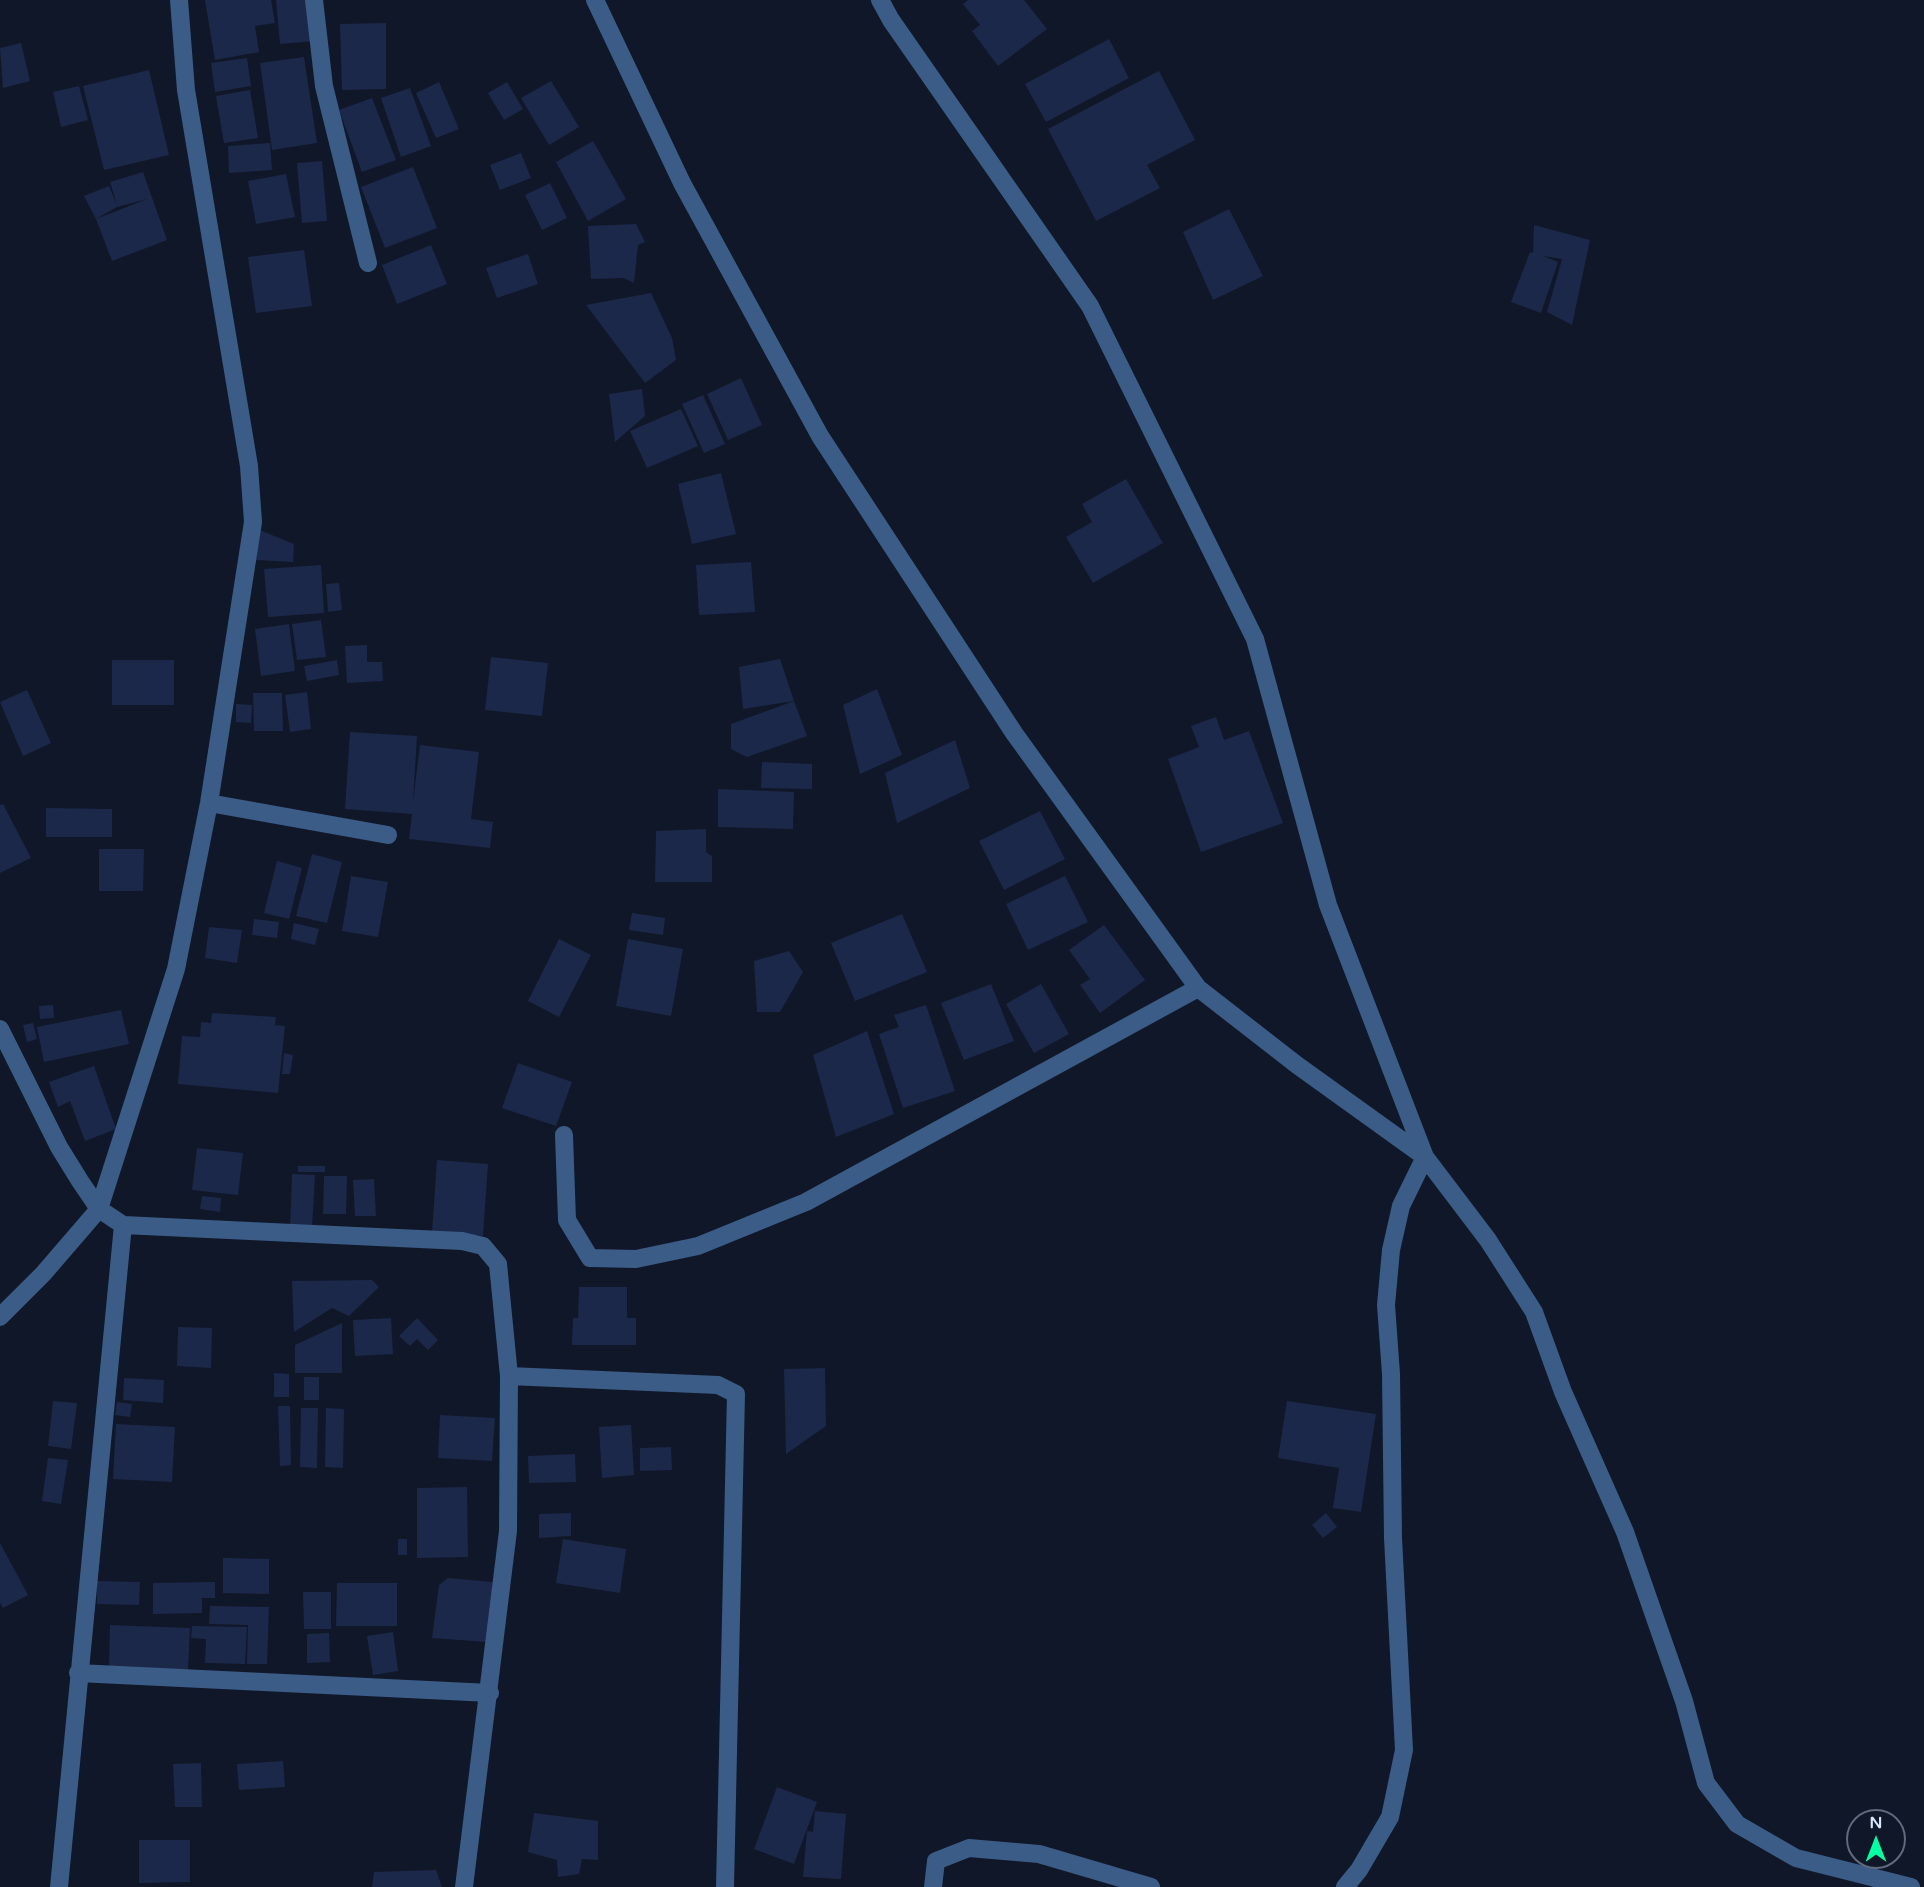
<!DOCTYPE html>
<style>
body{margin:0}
#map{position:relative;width:1924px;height:1887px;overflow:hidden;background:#101728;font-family:"Varela Round",sans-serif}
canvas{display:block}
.north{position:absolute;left:1846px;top:1809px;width:60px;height:60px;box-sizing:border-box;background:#101728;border:2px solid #60697e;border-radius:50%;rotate:0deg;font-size:16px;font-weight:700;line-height:24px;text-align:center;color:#d7e5ff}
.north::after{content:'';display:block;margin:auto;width:21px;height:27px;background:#03ffa2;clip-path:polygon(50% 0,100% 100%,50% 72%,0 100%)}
</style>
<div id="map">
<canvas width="1924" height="1887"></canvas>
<div class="north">N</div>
</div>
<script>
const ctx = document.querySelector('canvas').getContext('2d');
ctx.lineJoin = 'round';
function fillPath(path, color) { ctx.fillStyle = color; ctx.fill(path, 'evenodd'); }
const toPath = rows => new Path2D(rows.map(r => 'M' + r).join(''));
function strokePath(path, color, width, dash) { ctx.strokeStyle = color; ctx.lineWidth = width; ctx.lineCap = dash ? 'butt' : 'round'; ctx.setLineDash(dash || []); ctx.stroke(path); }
const building = toPath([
 [205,0,271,0,275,23,255,26,259,52,215,60],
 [276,0,310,0,315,41,280,44],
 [968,0,1024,0,1047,29,998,66,972,31,980,25,963,4],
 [386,23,386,89,342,90,340,24],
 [1109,39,1129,78,1046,122,1025,84],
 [21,43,30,81,3,88,0,48],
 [304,57,317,143,272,150,260,63],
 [247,58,251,86,215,92,211,63],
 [149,70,169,155,104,170,83,86],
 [1159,71,1195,140,1147,165,1160,188,1096,221,1048,129],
 [551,81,579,127,549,145,521,98],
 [439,82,459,129,436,138,416,93],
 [507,82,523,109,504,120,488,93],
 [79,86,88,120,61,127,53,92],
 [410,88,431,146,401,157,381,98],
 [250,90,258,138,224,143,216,96],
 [372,98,396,160,362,172,339,110],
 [593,141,626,199,588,221,556,162],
 [270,143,272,170,229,173,228,146],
 [521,153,531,178,500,190,490,165],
 [322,161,327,221,302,223,297,163],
 [413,167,437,228,385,248,361,187],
 [143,172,167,240,112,261,96,219,147,199,117,207,96,219,84,196,109,186,117,205,110,182],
 [286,174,295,217,256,224,248,181],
 [550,183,567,218,542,230,525,195],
 [1229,209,1263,276,1213,300,1183,232],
 [636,224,645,242,638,245,634,283,624,278,591,279,588,226],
 [1534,225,1590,240,1572,325,1547,312,1562,259,1543,256,1558,262,1541,313,1511,302,1530,252,1533,253],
 [431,245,447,284,397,304,382,265],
 [304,250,312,306,256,313,248,257],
 [528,254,538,284,497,298,486,268],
 [651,293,672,338,676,360,645,383,586,305],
 [741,378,762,425,728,440,707,394],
 [642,389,645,416,615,442,609,394],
 [703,395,725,444,704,453,682,404],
 [681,409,698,446,647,468,630,431],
 [721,473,736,534,692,544,678,484],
 [1126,479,1163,543,1093,583,1066,537,1092,522,1082,504],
 [257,529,294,544,293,562,256,560],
 [751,562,755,612,699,615,696,565],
 [321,565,324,613,268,617,264,569],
 [339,583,342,610,328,612,326,584],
 [321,620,326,657,297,660,292,624],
 [289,624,295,671,261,676,255,629],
 [367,645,367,662,382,662,383,681,347,683,345,646],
 [491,657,548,663,542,716,485,710],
 [780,659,794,701,743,709,739,667],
 [112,660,174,660,174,705,112,705],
 [337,660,339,675,307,681,304,666],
 [877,689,902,755,860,774,843,705],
 [27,690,51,743,23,756,0,702],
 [307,692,311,729,290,732,285,695],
 [253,693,282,693,283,731,254,731],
 [794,701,807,736,747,757,731,749,731,724],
 [236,704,252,705,251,723,236,722],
 [1216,717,1224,740,1249,731,1283,823,1201,852,1168,759,1199,747,1191,726],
 [350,732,417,736,413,802,420,745,479,752,471,819,493,822,490,848,409,839,412,814,345,809],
 [955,740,970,788,897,823,885,773],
 [762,762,812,764,812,789,761,788],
 [718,789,794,792,793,829,718,827],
 [3,804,31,858,0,873,0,805],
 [46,808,112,809,112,837,46,837],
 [1040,811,1065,859,1004,890,979,841],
 [706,829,706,852,712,856,712,882,655,882,656,831],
 [99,849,144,849,143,891,99,891],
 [312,854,342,862,327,923,296,916],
 [277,861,302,868,289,919,264,913],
 [351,876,388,882,378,937,342,931],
 [1065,876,1088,922,1028,950,1006,904],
 [632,913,665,918,663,935,629,930],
 [902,914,927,972,855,1001,831,943],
 [254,919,279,922,277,938,252,935],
 [294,923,319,929,315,945,291,939],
 [1104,925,1145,980,1100,1013,1080,985,1090,979,1069,950],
 [209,927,242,930,237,963,205,958],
 [559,939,591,955,559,1017,528,1001],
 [628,939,683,949,671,1016,616,1006],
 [789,951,803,972,780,1012,757,1012,754,961],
 [991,984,1014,1041,964,1060,941,1003],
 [1041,984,1069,1034,1034,1053,1006,1004],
 [53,1005,54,1018,40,1019,39,1006],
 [926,1005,955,1091,903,1108,879,1034,899,1027,894,1015],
 [121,1010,129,1044,44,1062,37,1027],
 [212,1013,276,1017,275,1025,285,1026,278,1093,178,1084,182,1036,200,1037,201,1022,211,1023],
 [33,1023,37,1039,27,1042,23,1025],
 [867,1031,894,1114,836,1137,813,1055],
 [284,1053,293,1055,290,1074,282,1074],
 [518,1063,572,1082,556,1126,502,1108],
 [94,1066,116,1129,85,1141,70,1101,58,1107,49,1082],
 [197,1148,243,1153,238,1195,192,1190],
 [437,1160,488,1164,483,1236,432,1232],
 [298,1166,325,1166,325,1172,298,1172],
 [292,1174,315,1175,312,1228,290,1227],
 [324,1176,347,1176,346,1214,323,1214],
 [374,1179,376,1216,355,1216,353,1180],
 [202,1196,221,1198,220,1212,200,1209],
 [372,1280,379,1287,349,1316,332,1308,294,1332,292,1281],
 [579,1287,627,1287,627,1318,636,1318,636,1345,572,1345,573,1318,578,1318],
 [391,1318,393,1354,355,1356,353,1320],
 [417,1318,438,1340,428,1350,417,1339,410,1346,399,1336],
 [342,1323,342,1373,295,1373,295,1345],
 [178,1327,212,1328,211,1368,177,1366],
 [825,1368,826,1426,786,1454,784,1369],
 [274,1373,289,1374,289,1397,274,1397],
 [304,1377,319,1377,319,1400,304,1400],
 [124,1378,164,1380,163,1403,123,1400],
 [53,1401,77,1403,71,1449,48,1446],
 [1287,1401,1376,1414,1361,1512,1333,1508,1339,1468,1278,1458],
 [117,1402,132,1404,130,1417,115,1415],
 [278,1406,290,1406,291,1465,280,1466],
 [301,1408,318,1408,317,1468,300,1467],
 [326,1408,344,1409,343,1468,325,1467],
 [440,1415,495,1418,492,1461,438,1458],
 [116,1424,175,1427,172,1482,113,1479],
 [631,1425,634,1475,602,1478,599,1427],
 [671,1447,672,1470,640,1471,640,1448],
 [575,1454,576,1482,529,1483,528,1456],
 [48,1458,68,1460,61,1504,42,1501],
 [467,1487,468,1557,417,1558,417,1488],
 [571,1513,571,1536,539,1538,539,1514],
 [1326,1513,1337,1527,1323,1538,1312,1525],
 [398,1539,407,1539,407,1555,398,1555],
 [563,1539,626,1549,620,1593,556,1583],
 [0,1543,28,1595,3,1608,0,1603],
 [223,1558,269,1559,269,1594,223,1593],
 [448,1578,493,1582,487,1642,432,1638,439,1585],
 [97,1581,140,1582,139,1605,97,1604],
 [215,1582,215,1598,202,1598,202,1613,153,1614,153,1583],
 [337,1583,397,1583,397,1626,336,1626],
 [303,1592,331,1592,331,1629,304,1629],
 [210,1606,269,1607,267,1664,247,1664,248,1625,209,1624],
 [110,1625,190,1628,188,1671,109,1667],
 [192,1626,247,1627,245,1664,205,1663,206,1639,191,1638],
 [393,1632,398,1671,373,1675,367,1636],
 [329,1633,330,1662,307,1663,307,1634],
 [283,1761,285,1787,239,1790,237,1764],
 [201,1763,202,1807,175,1807,173,1764],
 [777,1787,817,1802,794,1864,754,1849],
 [815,1811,846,1814,841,1879,803,1877,807,1831,813,1832],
 [534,1813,598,1821,598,1860,582,1859,579,1874,558,1877,557,1860,528,1852],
 [139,1840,190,1840,190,1882,139,1883],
 [436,1870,442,1887,372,1887,374,1872]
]);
const minor = toPath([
 [314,0,324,86,368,263],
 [595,0,682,183,820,436,1014,733,1198,988,1297,1065,1425,1157],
 [880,0,891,20,1090,306,1255,639,1328,905,1425,1157,1488,1240,1534,1312,1563,1392,1625,1532,1684,1701,1706,1783,1737,1824,1796,1858,1911,1887],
 [209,803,388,835],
 [0,1029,59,1147,80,1181,99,1209,123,1225,462,1241,483,1246,498,1264,509,1376,508,1531,464,1887],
 [564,1135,567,1220,590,1258,636,1259,698,1246,806,1202,1198,988],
 [0,1317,43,1274,99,1209,176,969,209,803,253,522,249,466,186,90,179,0],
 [509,1376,718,1385,736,1394,725,1887],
 [78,1673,490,1693],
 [59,1887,123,1225],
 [933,1887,936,1861,969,1848,1039,1854,1151,1887],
 [1345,1887,1359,1870,1390,1817,1404,1750,1393,1538,1391,1374,1386,1305,1391,1250,1401,1206,1425,1157]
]);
fillPath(building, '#1c2849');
strokePath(minor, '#3b5c87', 18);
</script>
